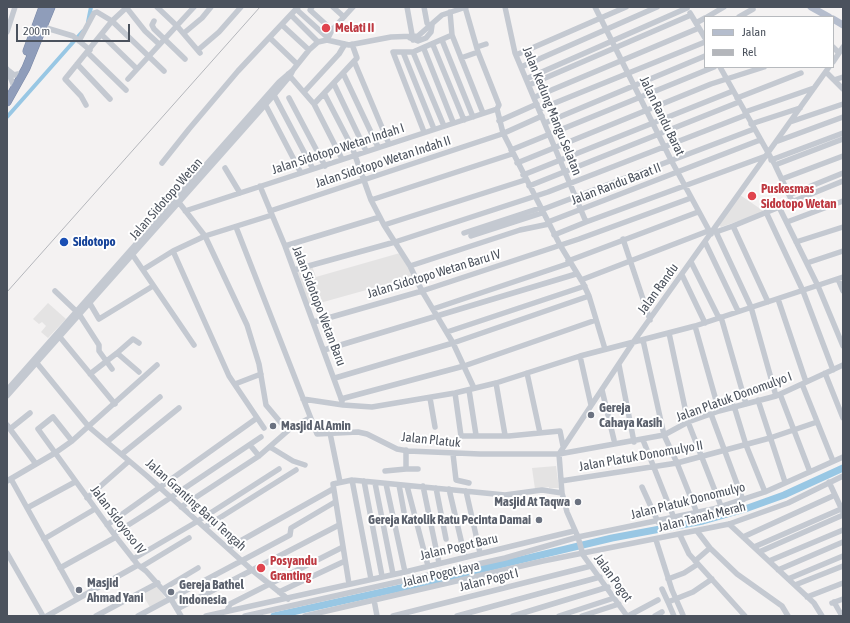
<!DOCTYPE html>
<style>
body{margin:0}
#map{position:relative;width:850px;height:623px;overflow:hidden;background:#f4f2f2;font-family:"Asap Condensed",sans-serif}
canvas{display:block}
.frame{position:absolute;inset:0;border:8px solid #4b525d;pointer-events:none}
.legend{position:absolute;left:704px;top:16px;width:130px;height:52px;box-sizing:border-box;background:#fff;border:1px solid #b7babe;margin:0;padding:5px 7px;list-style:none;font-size:12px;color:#4b525d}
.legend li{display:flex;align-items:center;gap:8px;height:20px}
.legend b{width:20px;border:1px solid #b7babe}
.scale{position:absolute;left:16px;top:24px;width:114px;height:18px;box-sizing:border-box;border:2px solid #4b525d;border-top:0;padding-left:5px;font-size:12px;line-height:14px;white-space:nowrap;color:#4b525d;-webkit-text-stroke:3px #fff;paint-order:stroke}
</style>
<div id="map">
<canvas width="850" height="623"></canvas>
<div class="frame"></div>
<ul class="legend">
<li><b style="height:5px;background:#b5bdcd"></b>Jalan</li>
<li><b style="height:5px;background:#b4b6bb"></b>Rel</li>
</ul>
<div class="scale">200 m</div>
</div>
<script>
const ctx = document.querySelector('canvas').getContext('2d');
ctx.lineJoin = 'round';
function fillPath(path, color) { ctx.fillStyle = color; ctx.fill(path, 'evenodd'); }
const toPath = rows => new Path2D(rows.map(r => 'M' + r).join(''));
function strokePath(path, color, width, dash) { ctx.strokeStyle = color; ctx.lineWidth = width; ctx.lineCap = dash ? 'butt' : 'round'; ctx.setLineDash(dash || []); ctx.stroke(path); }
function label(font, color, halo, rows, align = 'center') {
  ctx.font = font + ' "Asap Condensed",sans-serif'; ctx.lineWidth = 4; ctx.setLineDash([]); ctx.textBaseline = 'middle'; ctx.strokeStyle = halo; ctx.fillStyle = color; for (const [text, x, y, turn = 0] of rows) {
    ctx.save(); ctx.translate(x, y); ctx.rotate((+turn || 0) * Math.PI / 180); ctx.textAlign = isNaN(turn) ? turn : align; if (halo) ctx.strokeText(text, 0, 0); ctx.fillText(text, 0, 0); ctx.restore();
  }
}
const education = toPath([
 [740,195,765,212,721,227,719,225],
 [400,253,413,277,309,306,297,270,312,266,316,277],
 [48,303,66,319,48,338,41,332,46,326,42,322,39,324,33,319],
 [556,466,559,488,549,488,549,487,535,489,532,468],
 [155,584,167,600,151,609,141,592]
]);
const canal = toPath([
 [88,22,91,7],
 [7,117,83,31]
]);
const river = toPath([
 [274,616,432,581,612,538,703,521,745,509,784,495,843,468]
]);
const minor = toPath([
 [126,7,145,31,159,44],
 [157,7,177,26,200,53],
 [312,7,310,10,332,30],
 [333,7,344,17],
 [407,7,413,40],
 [424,7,427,23,431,29],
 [465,7,478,52,499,105,497,109,503,133,560,245,583,283,589,296,605,349],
 [505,7,515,53,586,222],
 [595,7,671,160,711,234],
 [296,9,328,38],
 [450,12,452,35,483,113],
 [690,13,705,38],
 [291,15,318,42],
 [707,17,724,7],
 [739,17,753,9],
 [154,21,152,25,154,29,185,59],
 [696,23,705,18],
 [282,25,309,50],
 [43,27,73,36,90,50],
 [7,32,15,7],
 [184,33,202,18,211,7],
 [102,35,137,69],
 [270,38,297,64],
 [410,38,418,41,426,38,431,32,432,25],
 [327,40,332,30,353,7],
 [442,40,473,117],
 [79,41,94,13,97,12,112,21,164,71],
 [433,45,464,120],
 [477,47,486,44],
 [833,47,839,53],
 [424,49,453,122],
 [198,50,219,32,241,7],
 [87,52,126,90],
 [403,52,434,129],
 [413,52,444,126],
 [516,55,626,7],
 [461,58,478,52],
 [354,61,389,144],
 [833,62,843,47],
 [77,64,110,99],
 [521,67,657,7],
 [720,67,775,165,792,201],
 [7,69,15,89],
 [293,70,309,50,318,42,327,40,349,45,391,37,418,36,442,15,466,7],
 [9,71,14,75,18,74],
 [826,72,843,89],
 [343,73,378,147],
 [288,74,314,104,342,159],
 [128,79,194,7],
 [526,79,687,8],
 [834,80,843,77],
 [334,84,366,151],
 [529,85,691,15],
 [304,92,339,54,345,44],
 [274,95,313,169],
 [325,95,352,147,371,200,384,225,410,266,422,291,453,343,474,388],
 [535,97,699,28],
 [289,98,325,166],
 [737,98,801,73],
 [265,104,301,173],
 [314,104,357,58,352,44],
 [86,105,81,96,65,79,112,21,127,7],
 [540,109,705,42],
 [745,112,814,88],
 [499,121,537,104],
 [790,122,843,104],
 [545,123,705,56],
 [751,124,800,108],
 [424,132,393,52,413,52,452,35],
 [778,141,843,117],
 [511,150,714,67],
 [771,160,843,133],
 [162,163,189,129,238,71,298,7],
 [517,163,711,84,764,67],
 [775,165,843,139],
 [225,168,240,193],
 [523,175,733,91],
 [782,179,843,156],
 [260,186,285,246,342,401],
 [529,186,739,102],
 [789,195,843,173],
 [177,200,205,236,247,325,259,364,266,405,287,430],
 [371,200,512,154],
 [779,207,818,286,843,346],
 [541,210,754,129],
 [185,211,497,109],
 [270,211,502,134,542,116],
 [766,212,803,291,833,370],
 [548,222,760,140],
 [787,222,843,201],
 [384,225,525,180],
 [733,226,768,302],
 [236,227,317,434,358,432,367,434,397,449,408,451,480,454,559,454,664,435,688,422,719,411,776,396,843,365],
 [715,229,716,232,733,226,843,181],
 [716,232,751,307,776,396],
 [464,233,540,208],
 [554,235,586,222,766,156],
 [471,236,542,213],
 [623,239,650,320],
 [705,242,738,311],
 [796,242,843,227],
 [285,246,380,217],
 [173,251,229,376,264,428],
 [132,254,194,345],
 [568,261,698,212],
 [691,262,719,318],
 [807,263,843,251],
 [410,266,520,230,549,224],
 [144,269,173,251,205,236,272,215],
 [294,270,395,242,548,192,746,115],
 [682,275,705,323],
 [838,279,843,291],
 [581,280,708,231],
 [55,291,76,311],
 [778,299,806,382],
 [89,302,99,319,153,286],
 [433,309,570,263],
 [79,314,99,345,99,351,112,369],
 [721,317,746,404],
 [314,322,422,291,579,239,691,198],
 [695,326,719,411],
 [447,332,585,286],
 [669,333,688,422,721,506],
 [59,336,115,404],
 [643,340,664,435,677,463,697,513],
 [139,343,133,339,117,353,139,372],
 [324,350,576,274],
 [580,356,591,405],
 [36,362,89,427,147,476,252,570,288,599],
 [619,365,634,442],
 [527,373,540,433],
 [825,373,843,418],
 [90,374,117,353],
 [335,378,453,343,589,296],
 [496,383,505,435],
 [235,384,261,374],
 [802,384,833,461],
 [7,390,279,82,293,70,290,76,274,95,7,396],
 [469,390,476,435],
 [602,390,614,440],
 [455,393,461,436,509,436,560,431,563,446],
 [780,394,810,472],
 [430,398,435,427],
 [303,399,343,405,372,407,455,393,496,383,580,356,695,326,843,277],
 [341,399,464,366,596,320],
 [758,400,785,482],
 [734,406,746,445,765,492],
 [711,414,743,500],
 [7,425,36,464],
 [10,429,30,413],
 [330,433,340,482],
 [643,440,674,518],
 [72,441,53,417,38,429,116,537,138,565,146,571,171,599,181,616],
 [107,442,160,397],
 [250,445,259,456],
 [270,447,293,461,305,465],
 [122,454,179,408],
 [453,454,456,480,469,483],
 [406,469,418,469],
 [385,471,406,469,406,450],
 [11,479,77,598],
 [352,480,371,579],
 [7,481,55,453,72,441,157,365],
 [364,481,382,576],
 [561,481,677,463,770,438,817,422],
 [829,482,843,512],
 [375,483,393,574],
 [386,484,405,572],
 [399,485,404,512],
 [407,486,428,566],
 [423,486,439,563],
 [642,487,658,522],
 [436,488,446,539],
 [449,489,465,557],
 [466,491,480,553],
 [87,498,129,461],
 [181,507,259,456,291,428,310,418],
 [27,508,75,482],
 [729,524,814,603,822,616],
 [107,525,257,418],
 [205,527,296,470],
 [697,531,710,548,737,574,782,606,788,616],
 [114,534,152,510,261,437],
 [680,535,689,554,745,616],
 [743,537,835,495],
 [44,539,95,509],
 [656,540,672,590,683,615],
 [754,547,841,509],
 [228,548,333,489],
 [759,552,843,515],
 [7,553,43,616],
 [133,559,198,521,279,469],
 [695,561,710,548],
 [769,561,843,530],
 [141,567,189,538],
 [60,568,116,537],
 [778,570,843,542],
 [668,579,684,573,698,564],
 [788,579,843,556],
 [349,584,333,484,352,480,505,495,542,490,562,493],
 [795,585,843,566],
 [163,589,198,568],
 [662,589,668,602],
 [279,592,345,561],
 [807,597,843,583],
 [374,600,377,616],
 [834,602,842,616],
 [832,603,843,599],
 [177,609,339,525],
 [227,611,230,604,343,547],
 [47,616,138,565],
 [96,616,158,583],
 [138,616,290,535,291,528,335,502],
 [206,616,405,572,574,531],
 [245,616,505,558,578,537,713,509,765,492,843,457],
 [305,616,543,561,729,524,788,503,843,476],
 [393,616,591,566],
 [457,616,600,577],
 [513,616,608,587],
 [559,616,614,598],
 [582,616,619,604],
 [627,616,583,555,578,537,567,512,562,493,559,454,634,341,829,67],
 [628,616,658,600],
 [655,616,662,612],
 [674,616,668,602,693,592,712,579]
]);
const major = toPath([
 [811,7,829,17],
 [833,19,843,25]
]);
const highway = toPath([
 [27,51,43,7],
 [7,102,26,68,51,7]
]);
const rail = toPath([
 [7,292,260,7]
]);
const markers = [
 [326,28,5,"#e0444e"],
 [752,196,5,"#e0444e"],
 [64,242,5,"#1a4fb4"],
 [591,415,4,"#6b7280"],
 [273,426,4,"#6b7280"],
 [578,502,4,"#6b7280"],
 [539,520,4,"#6b7280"],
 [261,568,5,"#e0444e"],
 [79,590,4,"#6b7280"],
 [171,592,4,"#6b7280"]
];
const healthNames = [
 ["Melati II",335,28],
 ["Puskesmas",761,189],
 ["Sidotopo Wetan",761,204],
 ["Posyandu",270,561],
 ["Granting",270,576]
];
const streetNames = [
 ["Jalan Kedung Mangu Selatan",552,111,68],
 ["Jalan Randu Barat",662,116,64],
 ["Jalan Sidotopo Wetan Indah I",338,149,-18],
 ["Jalan Sidotopo Wetan Indah II",383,162,-18],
 ["Jalan Randu Barat II",616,184,-21],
 ["Jalan Sidotopo Wetan",166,199,-49],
 ["Jalan Sidotopo Wetan Baru IV",434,274,-17],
 ["Jalan Randu",658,289,-54],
 ["Jalan Sidotopo Wetan Baru",319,306,69],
 ["Jalan Platuk Donomulyo I",734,397,-20],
 ["Jalan Platuk",431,440,6],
 ["Jalan Platuk Donomulyo II",641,456,-10],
 ["Jalan Platuk Donomulyo",688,501,-14],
 ["Jalan Granting Baru Tengah",196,505,42],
 ["Jalan Tanah Merah",702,517,-14],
 ["Jalan Sidoyoso IV",118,520,53],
 ["Jalan Pogot Baru",459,547,-13],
 ["Jalan Pogot Jaya",441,574,-13],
 ["Jalan Pogot",613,578,54],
 ["Jalan Pogot I",489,580,-14]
];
const transitNames = [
 ["Sidotopo",73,242]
];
const worshipNames = [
 ["Gereja",599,408],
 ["Cahaya Kasih",599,423],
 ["Masjid Al Amin",281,426],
 ["Masjid At Taqwa",570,502,"right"],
 ["Gereja Katolik Ratu Pecinta Damai",531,520,"right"],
 ["Masjid",87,583],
 ["Ahmad Yani",87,598],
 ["Gereja Bathel",179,585],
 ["Indonesia",179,600]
];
fillPath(education, '#e4e3e3');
strokePath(canal, '#98c7e4', 4);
strokePath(river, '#98c7e4', 7);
strokePath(highway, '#7a88a6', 9);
strokePath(minor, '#c4c9d1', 5.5);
strokePath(major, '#b5bdcd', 7);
strokePath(highway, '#8f9dba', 8);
strokePath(rail, '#b4b6bb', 1);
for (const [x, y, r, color] of markers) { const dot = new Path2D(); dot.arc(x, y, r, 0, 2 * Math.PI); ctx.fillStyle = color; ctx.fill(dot); strokePath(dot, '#fff', 1.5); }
label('bold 13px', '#be3a42', '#fff', healthNames, 'left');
label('13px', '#4b525d', '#fff', streetNames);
label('bold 13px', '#164399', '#fff', transitNames, 'left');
label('bold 13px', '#5b616d', '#fff', worshipNames, 'left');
</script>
